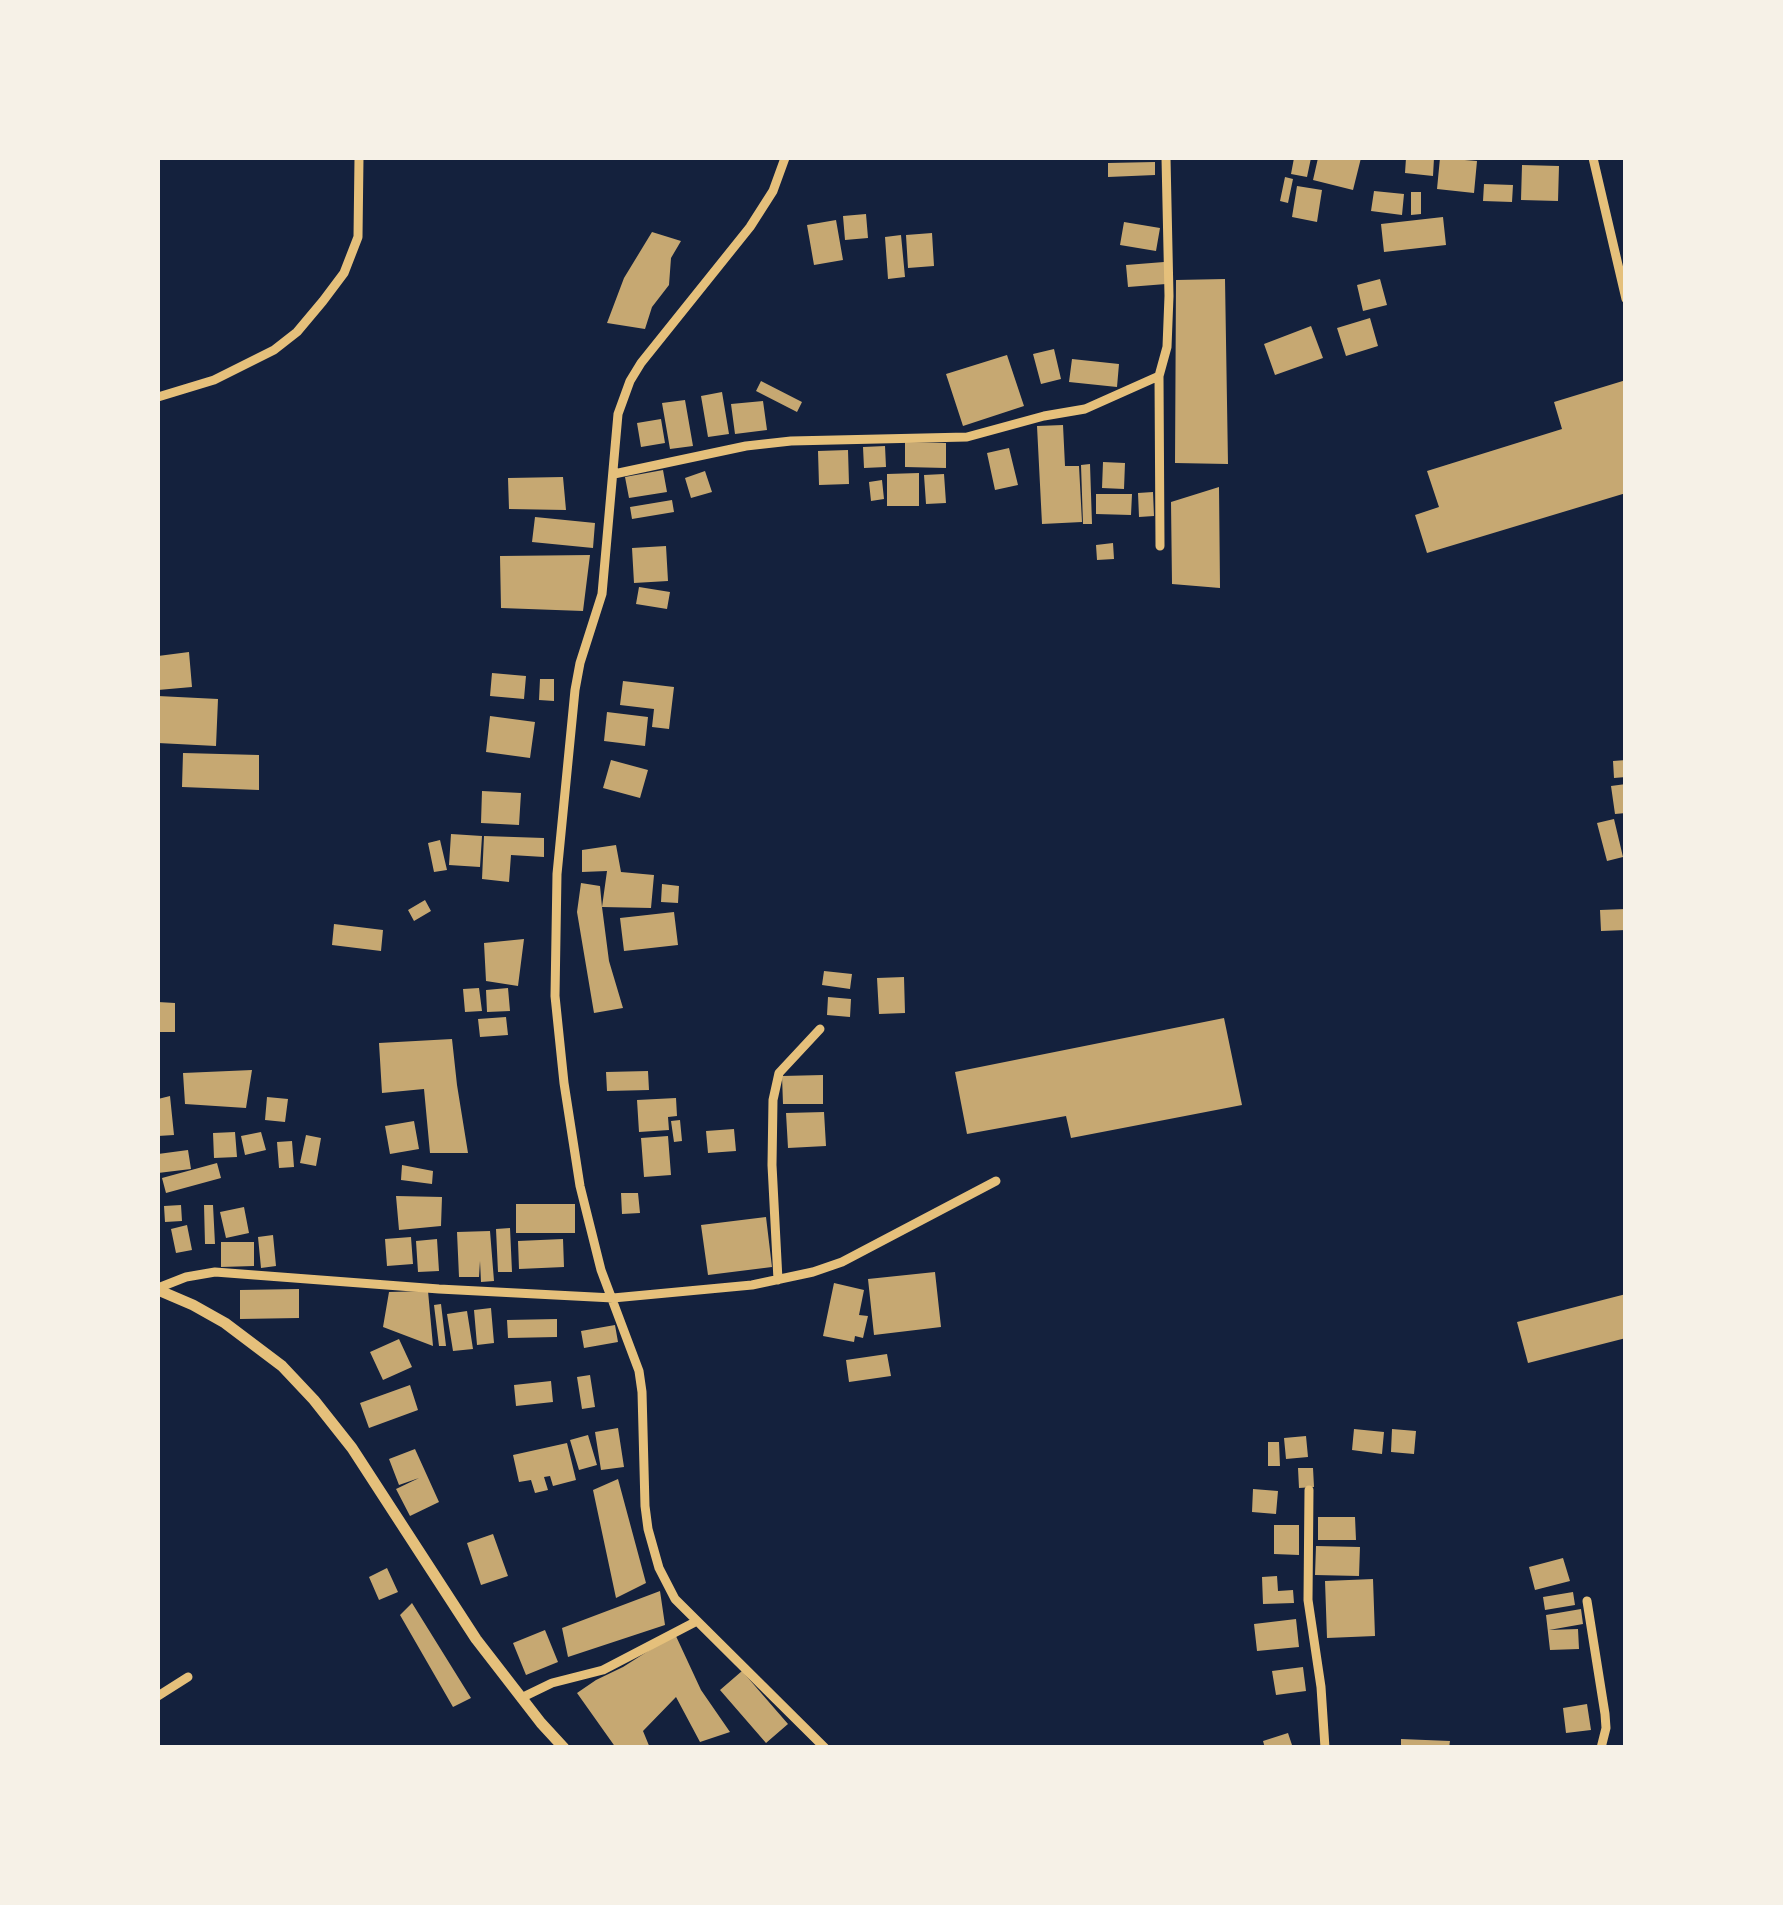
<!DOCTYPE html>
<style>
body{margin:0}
#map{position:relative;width:1783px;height:1905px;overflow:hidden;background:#14213d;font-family:Roboto,sans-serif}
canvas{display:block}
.frame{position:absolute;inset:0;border:160px solid #f6f1e7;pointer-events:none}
</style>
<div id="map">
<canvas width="1783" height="1905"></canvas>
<div class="frame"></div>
</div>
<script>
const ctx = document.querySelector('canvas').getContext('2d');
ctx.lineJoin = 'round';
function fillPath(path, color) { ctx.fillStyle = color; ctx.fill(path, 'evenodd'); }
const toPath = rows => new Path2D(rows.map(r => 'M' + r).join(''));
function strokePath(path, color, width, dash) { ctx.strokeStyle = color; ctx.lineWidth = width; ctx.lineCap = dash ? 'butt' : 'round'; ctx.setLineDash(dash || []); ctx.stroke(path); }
const building = toPath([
 [1294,158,1311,158,1307,177,1291,174],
 [1318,158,1361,158,1353,190,1313,180],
 [1406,158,1434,158,1433,176,1405,173],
 [1440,158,1477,161,1474,193,1437,189],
 [1155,162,1155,175,1108,177,1108,163],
 [1522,165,1559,166,1558,201,1521,200],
 [1285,177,1293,179,1288,203,1280,201],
 [1484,184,1513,185,1512,202,1483,201],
 [1297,186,1322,190,1317,222,1292,217],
 [1374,191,1404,194,1402,215,1371,211],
 [1411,192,1421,192,1421,214,1411,215],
 [866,214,868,238,845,240,843,216],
 [1443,217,1446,245,1384,252,1381,224],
 [836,220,843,260,814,265,807,225],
 [1124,222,1160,228,1156,251,1120,245],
 [652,232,681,241,671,258,669,285,652,307,645,329,607,323,624,278],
 [932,233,934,266,908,268,906,235],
 [901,235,905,277,888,279,885,237],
 [1164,262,1166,284,1128,287,1126,265],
 [1225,279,1228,464,1175,463,1176,280],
 [1380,279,1387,305,1363,311,1357,285],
 [1370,318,1378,346,1346,356,1337,328],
 [1311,326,1323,358,1275,375,1264,344],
 [1054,349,1061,379,1041,384,1033,354],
 [1007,355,1024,406,963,426,946,374],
 [1072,359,1119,364,1117,387,1069,382],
 [1626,380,1626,493,1427,553,1415,515,1439,507,1427,471,1562,429,1554,402],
 [761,381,802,402,797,412,756,391],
 [722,392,729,434,708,437,701,396],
 [685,400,693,446,670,449,662,403],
 [763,401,767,430,735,434,731,404],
 [661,419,665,443,641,447,637,423],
 [1063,425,1065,466,1079,466,1082,522,1042,524,1037,426],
 [905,442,946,443,946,468,905,467],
 [885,446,886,467,864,468,863,447],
 [1009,448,1018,485,995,490,987,453],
 [848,450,849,484,819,485,818,451],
 [1103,462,1125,463,1124,489,1102,488],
 [1090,464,1092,524,1083,524,1081,465],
 [663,470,667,492,629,498,625,477],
 [705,471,712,492,691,498,685,478],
 [919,473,919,506,887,506,887,474],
 [944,474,946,503,926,504,924,475],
 [563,477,566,510,509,509,508,478],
 [882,480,884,499,871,501,869,482],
 [1219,487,1220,588,1172,584,1171,502],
 [1153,492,1154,516,1139,517,1138,493],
 [1096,494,1132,494,1131,515,1096,514],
 [672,500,674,512,632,519,630,507],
 [535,517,595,523,593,548,532,542],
 [1113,543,1114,559,1097,560,1096,545],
 [666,546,668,581,634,583,632,548],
 [590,555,583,611,501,608,500,556],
 [639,587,670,592,667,609,636,604],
 [189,652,192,687,158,690,158,656],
 [492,673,526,676,524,699,490,696],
 [540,679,554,679,554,701,539,700],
 [623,681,674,687,669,729,652,727,654,709,620,705],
 [158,696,218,699,216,746,158,743],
 [607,712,648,717,645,746,604,741],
 [490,716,535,722,530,758,486,752],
 [183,753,259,755,259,790,182,787],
 [611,760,648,770,640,798,603,788],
 [1626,760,1626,777,1614,778,1613,761],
 [1626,784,1626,813,1615,814,1611,786],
 [482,791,521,793,519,825,481,823],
 [1614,819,1623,857,1607,861,1597,823],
 [451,834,482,836,480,867,449,865],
 [484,836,544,838,544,857,511,855,509,882,482,879],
 [440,840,447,870,434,872,428,843],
 [616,845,621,872,654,875,651,908,602,907,609,961,623,1008,594,1013,577,912,581,883,600,886,602,907,607,871,582,872,582,850],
 [662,884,679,886,678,903,661,902],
 [425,900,431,911,414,921,408,910],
 [1626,909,1626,930,1601,931,1600,910],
 [674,912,678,945,624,951,620,918],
 [334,924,383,930,381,951,332,945],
 [524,939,518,986,486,981,484,943],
 [824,971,852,974,850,989,822,985],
 [904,977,905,1013,879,1014,877,978],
 [479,988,482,1011,465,1012,463,989],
 [508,988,510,1011,487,1012,486,990],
 [828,997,851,999,850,1017,827,1015],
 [158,1002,175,1003,175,1032,158,1032],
 [506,1017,508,1035,480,1037,478,1019],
 [1224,1018,1242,1105,1071,1138,1066,1116,967,1134,955,1072],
 [452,1039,457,1085,468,1153,430,1153,424,1089,382,1093,379,1043],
 [252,1070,246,1108,185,1104,183,1073],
 [648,1071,649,1090,607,1091,606,1072],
 [823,1075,823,1104,783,1104,782,1076],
 [170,1096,174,1135,158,1136,158,1099],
 [267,1097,288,1099,285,1122,265,1120],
 [676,1098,677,1116,668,1117,669,1130,639,1132,637,1100],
 [824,1112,826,1146,788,1148,786,1113],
 [680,1120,682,1141,674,1142,671,1121],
 [414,1121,419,1149,390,1154,385,1126],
 [734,1129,736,1151,708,1153,706,1131],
 [235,1132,237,1157,214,1158,213,1133],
 [261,1132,266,1150,245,1155,241,1136],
 [306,1135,321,1138,316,1166,300,1163],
 [668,1136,671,1175,644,1177,641,1138],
 [292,1141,294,1167,279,1168,277,1142],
 [188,1150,191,1169,158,1173,158,1154],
 [217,1163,221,1178,166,1193,162,1178],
 [402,1165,433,1171,432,1184,401,1180],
 [621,1193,638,1193,640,1213,622,1214],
 [396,1196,442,1197,441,1226,399,1230],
 [516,1204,575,1204,575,1233,516,1233],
 [181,1205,182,1221,165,1222,164,1206],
 [204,1205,213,1205,215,1244,205,1244],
 [244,1207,249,1233,226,1238,220,1212],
 [766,1217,772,1267,708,1275,701,1225],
 [187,1225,192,1250,176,1253,171,1229],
 [510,1228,512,1272,498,1272,496,1229],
 [490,1231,494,1281,481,1282,480,1261,479,1277,459,1277,457,1232],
 [273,1235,276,1266,261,1268,258,1237],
 [411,1237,413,1264,387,1266,385,1239],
 [437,1239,439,1271,418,1272,416,1241],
 [563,1239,564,1267,519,1269,518,1241],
 [221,1242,254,1242,254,1266,221,1267],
 [935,1272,941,1327,874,1335,868,1279],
 [834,1283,864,1290,859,1315,868,1316,863,1338,855,1336,854,1342,823,1336],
 [299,1289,299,1318,240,1319,240,1290],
 [428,1291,433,1346,383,1327,389,1292],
 [1626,1294,1626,1338,1528,1363,1517,1322],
 [441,1304,446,1346,439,1346,434,1305],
 [491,1308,494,1343,477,1345,474,1310],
 [467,1311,473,1349,453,1351,447,1314],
 [557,1319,557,1337,508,1338,507,1320],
 [615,1325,618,1342,584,1348,581,1331],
 [399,1339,412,1367,383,1380,370,1352],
 [887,1354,891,1376,849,1382,846,1360],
 [590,1375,595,1407,582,1409,577,1377],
 [551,1381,553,1402,516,1406,514,1385],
 [410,1385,418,1410,369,1428,360,1403],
 [618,1428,624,1467,601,1470,595,1432],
 [1354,1429,1384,1432,1382,1454,1352,1450],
 [1392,1429,1416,1431,1414,1454,1391,1452],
 [588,1435,597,1465,579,1470,570,1440],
 [1306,1436,1308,1457,1286,1459,1284,1438],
 [1268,1442,1279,1442,1280,1466,1268,1466],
 [567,1443,576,1480,553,1486,550,1476,544,1477,548,1490,535,1493,531,1480,519,1482,513,1455],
 [415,1449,439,1502,410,1516,396,1489,419,1478,399,1485,389,1459],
 [1298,1468,1313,1468,1314,1487,1299,1488],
 [618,1479,646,1583,616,1598,593,1490],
 [1253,1489,1278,1491,1276,1514,1252,1512],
 [1318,1517,1355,1517,1356,1540,1318,1540],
 [1274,1525,1299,1525,1299,1555,1274,1554],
 [493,1534,508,1576,481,1585,467,1543],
 [1316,1546,1360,1547,1359,1576,1315,1575],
 [1563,1558,1570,1581,1535,1590,1529,1567],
 [387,1568,398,1592,379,1600,369,1577],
 [1277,1576,1278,1591,1293,1590,1294,1603,1263,1604,1262,1577],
 [1373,1579,1375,1636,1327,1638,1325,1581],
 [660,1591,665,1625,568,1657,562,1628],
 [1573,1592,1575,1605,1545,1610,1543,1597],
 [412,1603,471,1698,453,1707,400,1615],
 [1581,1609,1583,1624,1549,1630,1578,1629,1579,1649,1550,1650,1546,1615],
 [1296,1619,1299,1647,1257,1651,1254,1624],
 [545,1630,558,1662,526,1675,513,1643],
 [675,1634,701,1690,730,1732,700,1742,676,1697,643,1731,650,1748,616,1748,577,1693,596,1680,623,1667],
 [1303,1667,1306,1691,1276,1695,1272,1671],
 [742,1671,788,1724,766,1743,720,1690],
 [1587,1704,1591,1730,1566,1733,1563,1708],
 [1288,1733,1293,1748,1265,1748,1263,1741],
 [1401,1739,1450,1741,1449,1748,1401,1748]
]);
const minor = toPath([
 [785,158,773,191,750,227,641,363,630,381,618,414,602,594,580,663,575,690,557,874,555,996,564,1083,580,1186,601,1270,639,1371,642,1392,645,1506,648,1529,659,1568,675,1599,825,1748],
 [1593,158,1626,299],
 [158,397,214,380,274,350,297,332,323,301,344,273,358,237,359,158],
 [614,474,746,446,791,441,967,437,1044,416,1085,409,1159,376],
 [1160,546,1159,376,1167,347,1169,296,1166,158],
 [778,1280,772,1165,773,1100,779,1073,820,1029],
 [158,1288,186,1277,215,1272,439,1289,613,1298,752,1285,813,1272,842,1262,996,1181],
 [1309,1490,1308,1600,1321,1687,1325,1748],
 [1587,1601,1605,1714,1606,1728,1601,1748],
 [158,1696,188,1677],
 [521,1698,552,1683,603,1670,697,1621]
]);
const tertiary = toPath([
 [158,1290,193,1305,225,1323,282,1366,314,1400,352,1448,476,1639,541,1723,564,1748]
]);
fillPath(building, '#c6a872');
strokePath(minor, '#e5c07b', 9);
strokePath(tertiary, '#e5c07b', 11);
</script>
